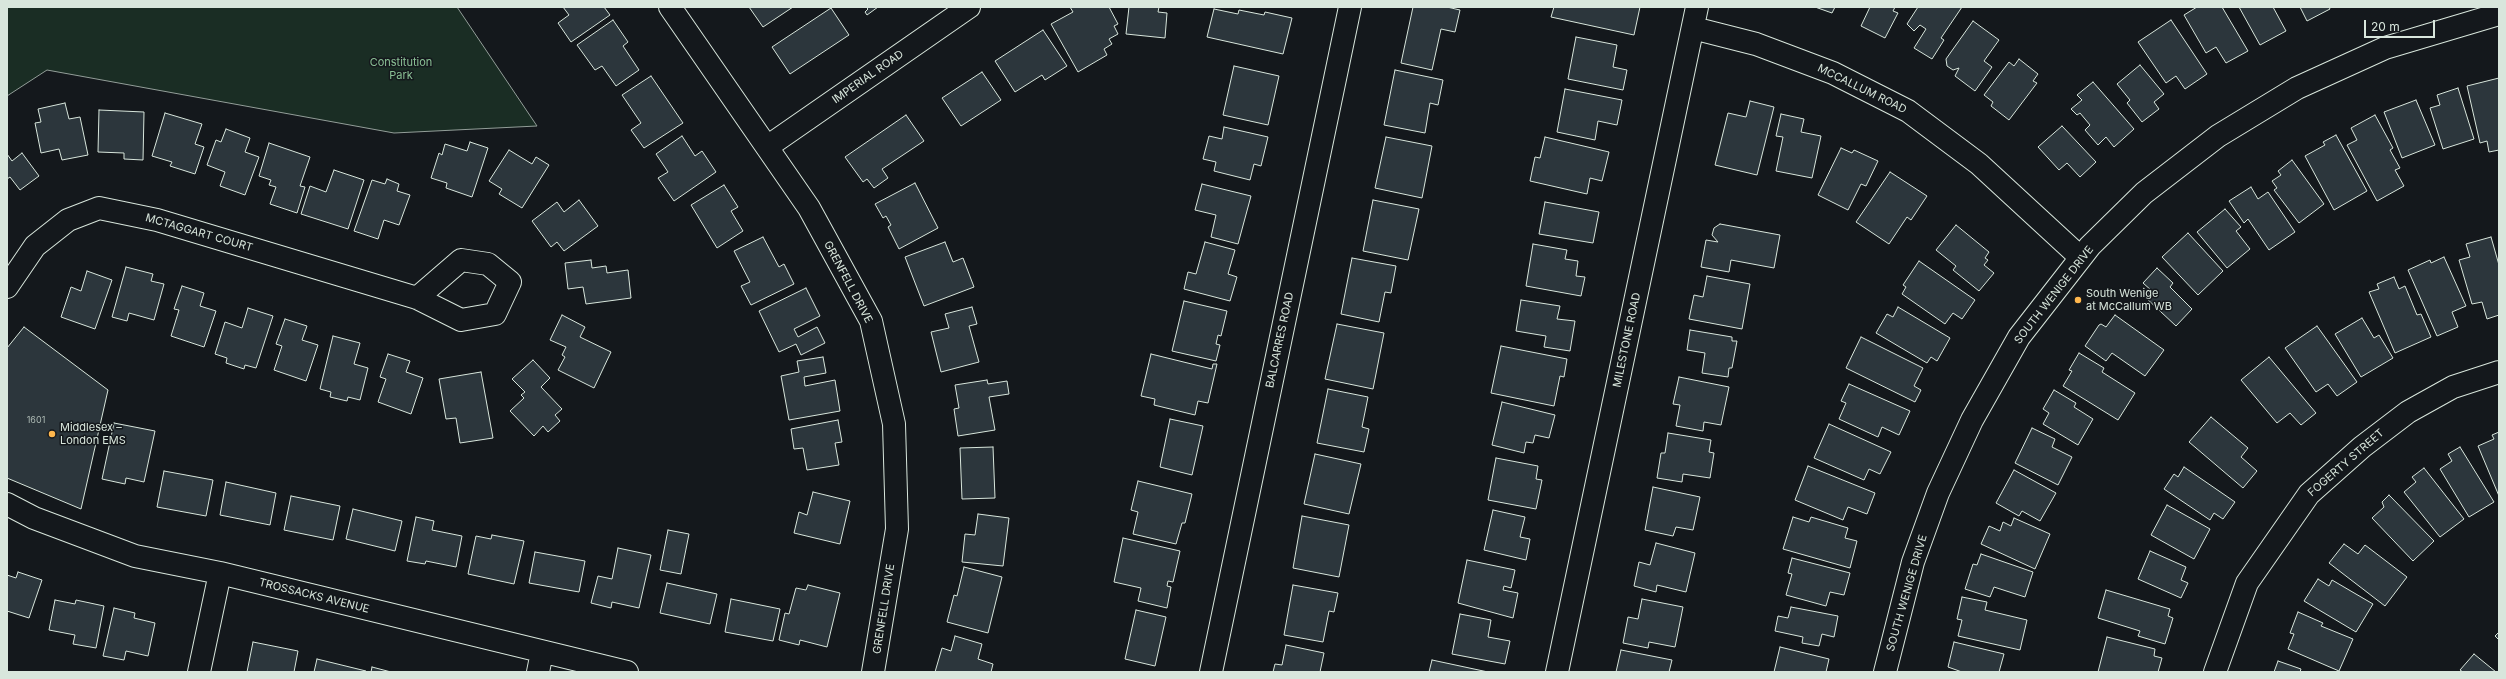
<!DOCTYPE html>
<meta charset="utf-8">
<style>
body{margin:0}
#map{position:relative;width:2506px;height:679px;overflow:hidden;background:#14181c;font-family:Inter,sans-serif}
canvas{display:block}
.frame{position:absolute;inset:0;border:8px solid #d8e6dc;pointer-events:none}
.scale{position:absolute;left:2364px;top:20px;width:71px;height:18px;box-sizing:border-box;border:2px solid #d8e6dc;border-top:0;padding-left:5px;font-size:12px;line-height:14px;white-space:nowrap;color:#d8e6dc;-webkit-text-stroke:3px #14181c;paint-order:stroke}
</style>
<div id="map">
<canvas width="2506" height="679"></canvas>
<div class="frame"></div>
<div class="scale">20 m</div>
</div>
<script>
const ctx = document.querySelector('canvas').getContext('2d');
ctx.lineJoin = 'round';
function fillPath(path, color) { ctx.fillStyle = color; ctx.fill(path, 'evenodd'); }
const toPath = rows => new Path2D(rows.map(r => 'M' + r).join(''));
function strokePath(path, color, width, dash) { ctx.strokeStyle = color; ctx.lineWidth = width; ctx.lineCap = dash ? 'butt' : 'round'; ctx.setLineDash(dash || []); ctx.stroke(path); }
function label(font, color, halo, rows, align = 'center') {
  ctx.font = font + ' Inter,sans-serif'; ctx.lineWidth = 3; ctx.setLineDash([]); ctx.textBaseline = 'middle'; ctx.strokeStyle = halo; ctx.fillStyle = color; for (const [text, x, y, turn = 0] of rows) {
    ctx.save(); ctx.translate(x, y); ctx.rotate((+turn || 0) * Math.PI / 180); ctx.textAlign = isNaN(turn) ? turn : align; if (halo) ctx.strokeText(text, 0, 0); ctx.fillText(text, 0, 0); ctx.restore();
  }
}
const green = toPath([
 [7,7,457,7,537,126,394,133,47,70,7,96,7,7]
]);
const building = toPath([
 [563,7,604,7,610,15,571,42,558,23,569,15,563,7],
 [749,7,793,7,763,27,749,7],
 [866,7,878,7,867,15,865,12,868,9,866,7],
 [1070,7,1109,7,1118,24,1114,26,1118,34,1109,39,1112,44,1104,49,1107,55,1078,72,1051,24,1073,12,1070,7],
 [1129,7,1159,7,1158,12,1167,13,1165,38,1126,34,1129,7],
 [1413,7,1447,7,1460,10,1455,32,1441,29,1432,70,1401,63,1413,7],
 [1554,7,1640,7,1634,35,1551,17,1554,7],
 [1815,7,1835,7,1832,13,1815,7],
 [1870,7,1895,7,1893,11,1898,13,1885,38,1861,26,1870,7],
 [1918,7,1962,7,1941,38,1944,40,1932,59,1914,48,1926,29,1920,25,1914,31,1907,24,1918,7],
 [2197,7,2222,7,2248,51,2226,63,2216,47,2206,53,2184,15,2197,7],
 [2239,7,2273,7,2286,31,2260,45,2239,7],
 [2300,7,2329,7,2330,9,2307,21,2300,7],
 [831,8,849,35,790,74,772,47,831,8],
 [1214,9,1238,14,1239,10,1264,15,1265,12,1292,18,1283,54,1207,37,1214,9],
 [613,20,628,42,623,46,639,70,616,86,602,66,595,70,577,45,613,20],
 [2171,20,2207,74,2185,89,2176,76,2166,83,2138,42,2171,20],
 [1973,21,1999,40,1984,61,1992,67,1975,91,1955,76,1959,68,1953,70,1947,66,1946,59,1973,21],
 [1043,30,1067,66,1045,80,1042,75,1015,92,995,61,1043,30],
 [1576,37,1617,45,1613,67,1627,70,1623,90,1568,79,1576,37],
 [2019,59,2038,74,2033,81,2037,83,2009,120,1991,106,1993,102,1984,95,2009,62,2014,66,2019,59],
 [2140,65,2164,94,2154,102,2159,109,2142,122,2127,103,2130,100,2117,84,2140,65],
 [1234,66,1279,76,1268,125,1223,115,1234,66],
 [1395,70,1443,80,1438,105,1430,103,1425,133,1384,125,1395,70],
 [982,72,1001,100,961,126,942,98,982,72],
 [651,76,683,123,644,148,631,130,641,123,622,95,651,76],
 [2499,78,2499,150,2489,152,2487,141,2480,143,2467,86,2499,78],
 [2093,82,2134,129,2114,147,2106,137,2098,145,2085,130,2090,125,2080,113,2077,115,2071,109,2082,100,2077,95,2093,82],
 [2458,88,2474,139,2443,149,2430,108,2440,105,2437,95,2458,88],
 [1565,89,1622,100,1617,125,1598,121,1595,140,1557,132,1565,89],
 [2416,100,2435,145,2402,158,2384,112,2416,100],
 [1750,101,1774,107,1757,175,1715,165,1728,113,1746,117,1750,101],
 [65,103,69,119,80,117,88,155,62,160,59,149,41,153,35,123,41,122,38,109,65,103],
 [99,110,144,112,143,160,124,159,124,153,98,152,99,110],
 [165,113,202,124,195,144,204,147,195,174,170,166,172,162,152,156,165,113],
 [1781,114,1804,119,1801,132,1821,136,1812,178,1776,171,1783,137,1776,136,1781,114],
 [906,115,924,141,882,169,888,178,874,188,867,179,863,182,845,157,906,115],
 [2375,115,2393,148,2390,150,2400,168,2395,170,2404,186,2377,201,2347,145,2357,140,2351,128,2375,115],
 [2062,126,2096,162,2080,177,2067,163,2059,170,2038,147,2062,126],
 [1224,127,1268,137,1261,166,1254,164,1250,180,1214,171,1216,162,1203,159,1209,136,1222,139,1224,127],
 [226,129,250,138,245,152,259,157,245,195,220,186,225,172,207,165,216,140,221,142,226,129],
 [2336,135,2367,191,2334,210,2305,156,2325,145,2323,142,2336,135],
 [682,136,695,156,702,151,716,172,674,201,658,178,668,172,656,154,682,136],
 [1386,137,1432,146,1422,198,1375,188,1386,137],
 [1545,137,1609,152,1602,181,1590,178,1587,194,1530,181,1535,157,1540,158,1545,137],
 [470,142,488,148,472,197,446,188,447,183,431,178,439,153,442,155,445,144,467,151,470,142],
 [269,143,310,157,300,186,305,187,297,213,270,204,276,187,269,185,271,180,259,176,269,143],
 [1841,148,1852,153,1854,150,1878,161,1866,186,1861,184,1848,210,1818,195,1841,148],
 [509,150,532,164,536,157,549,165,522,208,499,194,502,189,489,181,509,150],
 [22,153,39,176,20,190,10,177,7,179,7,154,12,161,22,153],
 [2292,160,2324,204,2299,223,2274,190,2277,188,2272,181,2281,175,2278,171,2292,160],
 [334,170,364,180,348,229,301,214,310,186,326,192,334,170],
 [1890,172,1927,196,1911,220,1907,217,1889,244,1856,222,1890,172],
 [387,179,399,184,397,191,410,195,399,225,384,220,378,239,354,231,372,180,385,184,387,179],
 [915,183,938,228,899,249,888,227,891,225,886,216,883,218,875,204,915,183],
 [1202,184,1251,196,1238,244,1211,237,1216,215,1195,210,1202,184],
 [724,185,738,207,731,211,743,231,717,248,691,205,724,185],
 [2251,187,2258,199,2268,192,2295,232,2269,250,2248,219,2244,223,2229,201,2251,187],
 [579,200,598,226,564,251,557,242,551,247,532,221,557,202,564,212,579,200],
 [1373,200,1419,209,1408,260,1363,251,1373,200],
 [1545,202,1599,212,1593,243,1539,234,1545,202],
 [2225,209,2241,227,2236,231,2250,249,2227,268,2197,232,2225,209],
 [1720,224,1780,235,1774,268,1731,260,1729,272,1701,267,1706,240,1718,242,1712,235,1714,228,1720,224],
 [1956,225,1989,252,1985,258,1988,260,1984,265,1994,273,1979,291,1953,270,1956,266,1936,250,1956,225],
 [2188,233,2223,271,2198,295,2162,257,2188,233],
 [763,237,779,267,784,264,794,284,751,305,741,286,750,282,734,251,763,237],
 [2491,237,2499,265,2499,315,2487,319,2482,302,2472,304,2459,260,2470,257,2466,244,2491,237],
 [945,242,953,262,963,258,974,287,924,306,905,257,945,242],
 [1205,242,1235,250,1228,274,1237,277,1230,301,1184,289,1188,272,1196,274,1205,242],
 [1533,244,1567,250,1565,259,1578,261,1576,276,1585,277,1581,296,1526,286,1533,244],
 [2444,257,2466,306,2452,312,2458,327,2437,336,2408,270,2430,260,2431,263,2444,257],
 [1352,258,1396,266,1391,293,1385,292,1379,322,1341,314,1352,258],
 [591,260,592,268,606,266,607,273,628,270,631,298,586,304,583,287,568,289,565,263,591,260],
 [1919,261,1975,300,1962,319,1953,313,1945,324,1902,294,1906,287,1903,285,1919,261],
 [126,267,153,274,151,281,164,284,154,320,129,313,127,321,112,317,126,267],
 [2157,268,2173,283,2170,287,2192,309,2176,326,2145,297,2152,291,2143,283,2157,268],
 [87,271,112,280,95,329,61,317,71,287,81,291,87,271],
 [1707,276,1750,284,1742,329,1689,319,1694,295,1703,297,1707,276],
 [2394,277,2399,289,2405,286,2417,315,2421,314,2431,337,2395,353,2369,292,2379,289,2377,284,2394,277],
 [182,286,204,293,200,306,216,311,204,347,171,336,179,310,174,309,182,286],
 [806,288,820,316,794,329,798,337,817,327,825,343,801,355,796,344,779,352,759,311,806,288],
 [1521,300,1560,306,1557,319,1575,321,1570,351,1544,347,1546,336,1516,331,1521,300],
 [1184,301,1227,311,1221,336,1218,335,1216,344,1220,345,1216,361,1172,351,1184,301],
 [972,307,977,324,969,326,979,362,941,372,931,332,949,328,945,314,972,307],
 [1898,307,1950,338,1937,361,1931,357,1927,363,1876,333,1887,314,1893,317,1898,307],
 [248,308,273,316,256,368,245,365,244,369,226,363,227,358,215,354,225,322,242,328,248,308],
 [562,315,585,327,580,337,611,352,594,388,558,370,565,357,562,355,566,347,550,340,562,315],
 [2115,315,2164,350,2145,376,2112,353,2106,361,2085,346,2099,325,2101,324,2106,327,2115,315],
 [2362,318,2374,338,2379,335,2393,358,2361,377,2335,334,2362,318],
 [285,319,307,326,302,340,318,345,306,381,274,370,282,346,276,344,285,319],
 [1337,324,1384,333,1373,389,1325,379,1337,324],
 [2317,326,2357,382,2337,396,2328,384,2316,392,2285,348,2317,326],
 [24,327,108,390,81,509,7,478,7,348,24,327],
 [1690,330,1732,337,1732,341,1737,341,1732,368,1729,368,1728,377,1702,373,1705,353,1687,350,1690,330],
 [333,336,360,343,354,364,368,368,360,400,348,397,347,401,330,397,331,392,320,389,333,336],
 [1861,337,1923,368,1914,386,1921,390,1915,402,1846,368,1861,337],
 [1501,346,1567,359,1564,377,1560,376,1554,406,1491,393,1501,346],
 [2079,353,2104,368,2102,372,2135,393,2118,420,2063,386,2072,371,2069,370,2079,353],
 [388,354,410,361,406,372,423,378,411,414,378,402,386,379,380,377,388,354],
 [1151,354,1212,369,1213,364,1217,364,1208,403,1198,401,1195,415,1154,405,1155,399,1141,396,1151,354],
 [823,357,826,373,804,377,805,386,835,380,840,411,789,420,781,376,799,372,797,361,823,357],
 [2269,357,2316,413,2301,425,2290,413,2277,423,2241,380,2269,357],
 [533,360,550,378,541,387,562,409,555,415,560,421,548,432,543,426,534,436,510,411,524,398,521,395,525,392,512,379,533,360],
 [481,372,493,438,460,443,456,418,446,419,439,379,481,372],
 [1679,377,1729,387,1721,425,1704,422,1703,431,1676,426,1680,405,1673,404,1679,377],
 [987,380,988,384,1007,381,1009,394,989,397,995,430,958,436,954,409,959,408,955,385,987,380],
 [1849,384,1910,411,1899,435,1882,427,1878,437,1839,419,1846,403,1841,401,1849,384],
 [1328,389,1368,397,1362,427,1369,429,1364,452,1317,443,1328,389],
 [2054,390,2076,403,2074,407,2093,419,2078,445,2043,424,2049,413,2043,409,2054,390],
 [1502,402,1555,415,1549,438,1535,435,1533,443,1526,442,1524,453,1492,445,1502,402],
 [2211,417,2248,448,2241,457,2257,471,2243,488,2189,442,2211,417],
 [1170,419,1203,426,1192,475,1160,467,1170,419],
 [838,420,842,442,835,443,839,465,807,470,803,448,794,449,791,429,838,420],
 [114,423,155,431,144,482,126,478,125,484,102,479,114,423],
 [1829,424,1891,452,1880,474,1869,469,1864,480,1814,458,1829,424],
 [2032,428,2055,439,2052,447,2072,457,2058,485,2015,463,2032,428],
 [2499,432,2499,496,2478,446,2494,439,2492,435,2499,432],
 [1668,433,1711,440,1709,452,1714,453,1710,478,1683,474,1682,482,1657,478,1661,453,1665,453,1668,433],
 [993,447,995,498,962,499,960,448,993,447],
 [2460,447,2494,502,2469,517,2440,469,2452,461,2448,454,2460,447],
 [1315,454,1361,464,1349,514,1304,504,1315,454],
 [1496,458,1538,466,1536,479,1542,480,1536,509,1488,500,1496,458],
 [1808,466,1875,493,1867,514,1848,507,1843,520,1795,500,1808,466],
 [2184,467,2235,502,2223,519,2214,513,2210,520,2164,489,2174,474,2178,477,2184,467],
 [2424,468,2464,519,2440,537,2404,492,2416,482,2412,477,2424,468],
 [2014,470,2056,493,2040,521,2022,511,2019,516,1996,503,2014,470],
 [164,471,213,480,206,516,157,507,164,471],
 [1138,481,1192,494,1185,523,1182,523,1176,544,1133,534,1138,512,1131,510,1138,481],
 [226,482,276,493,270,525,220,515,226,482],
 [1653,487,1700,497,1693,530,1676,527,1673,536,1645,530,1653,487],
 [813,492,850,501,840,544,794,533,799,512,807,515,813,492],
 [2389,495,2434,541,2413,561,2372,518,2384,507,2382,502,2389,495],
 [291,496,340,506,333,540,284,530,291,496],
 [2167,505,2210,529,2194,559,2151,535,2167,505],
 [353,509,402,521,395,551,346,539,353,509],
 [1493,510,1525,517,1520,537,1530,539,1526,560,1484,550,1493,510],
 [978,514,1009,518,1003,566,962,562,965,534,975,535,978,514],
 [1302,516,1349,525,1339,577,1293,568,1302,516],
 [416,517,434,521,432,530,462,536,456,567,426,561,425,564,407,561,416,517],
 [1793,517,1809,522,1811,517,1848,528,1845,538,1857,541,1850,568,1783,549,1793,517],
 [2014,518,2050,534,2035,569,1981,544,1989,526,2000,531,2003,522,2011,526,2014,518],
 [668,530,689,534,681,574,660,570,668,530],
 [492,535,524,541,514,584,468,574,476,536,491,539,492,535],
 [1123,538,1180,551,1173,582,1168,581,1167,586,1171,587,1167,608,1138,601,1141,588,1114,582,1123,538],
 [1656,543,1695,553,1686,592,1657,585,1656,592,1634,586,1639,562,1650,565,1656,543],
 [2344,544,2358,554,2365,545,2407,577,2385,606,2329,563,2344,544],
 [618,548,651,555,639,608,612,602,611,608,591,603,598,576,612,579,618,548],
 [2150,551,2186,567,2181,580,2188,583,2181,598,2138,579,2150,551],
 [535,552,585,561,579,592,529,583,535,552],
 [1981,554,2033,572,2025,597,1994,587,1990,597,1965,589,1973,564,1977,565,1981,554],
 [1792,558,1850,573,1844,595,1830,592,1826,606,1786,595,1792,574,1788,573,1792,558],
 [1467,560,1515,570,1511,588,1504,586,1503,590,1518,593,1513,618,1458,603,1467,560],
 [964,567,1002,577,988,633,947,622,954,595,957,596,964,567],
 [18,572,42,580,29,618,7,611,7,575,16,578,18,572],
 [2318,579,2329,586,2332,580,2373,604,2356,632,2304,601,2318,579],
 [667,583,717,594,710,624,660,613,667,583],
 [808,585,840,593,827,647,800,640,799,645,779,640,785,613,789,614,796,588,806,590,808,585],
 [1293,585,1338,593,1334,612,1329,611,1323,642,1284,635,1293,585],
 [2106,590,2170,609,2168,616,2173,618,2165,644,2138,636,2140,631,2098,618,2106,590],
 [1962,597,1987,602,1985,610,2027,620,2020,650,1958,636,1962,620,1957,619,1962,597],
 [731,599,780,609,773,641,725,632,731,599],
 [1642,599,1683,607,1675,647,1649,642,1648,648,1623,643,1628,617,1638,619,1642,599],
 [55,600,75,604,76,600,104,606,96,648,73,644,75,635,49,630,55,600],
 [1791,607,1838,616,1834,637,1822,634,1819,646,1802,643,1803,637,1775,631,1778,616,1788,618,1791,607],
 [114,608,135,613,134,618,155,623,148,656,126,651,124,660,103,656,114,608],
 [1136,610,1166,617,1155,666,1125,659,1136,610],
 [2298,612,2323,623,2321,626,2353,639,2339,671,2288,649,2294,634,2290,633,2298,612],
 [1460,614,1491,620,1488,637,1510,641,1505,664,1452,654,1460,614],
 [2499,632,2499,640,2495,636,2499,632],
 [955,636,982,644,978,659,993,664,991,672,935,672,942,648,951,651,955,636],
 [2107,637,2155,649,2154,656,2162,658,2158,672,2098,672,2107,637],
 [253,642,298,651,294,672,247,672,253,642],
 [1954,642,2004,654,1999,672,1962,672,1948,667,1954,642],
 [1286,645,1324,653,1320,672,1273,672,1275,664,1282,665,1286,645],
 [1780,647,1829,659,1826,672,1774,672,1780,647],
 [1621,650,1672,660,1669,672,1616,672,1621,650],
 [2474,654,2496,672,2463,672,2460,670,2474,654],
 [317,659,366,671,366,672,314,672,317,659],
 [1432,660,1488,672,1429,672,1432,660],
 [2278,661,2301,669,2300,672,2274,672,2278,661],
 [372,667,391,672,371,672,372,667]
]);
const minor = toPath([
 [670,7,809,208,871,321,894,424,897,529,873,672],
 [1693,28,1756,44,1833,73,1908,111,1979,164,2080,257],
 [767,147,969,7],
 [7,287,35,246,68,220,99,208,157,220,417,298,461,320,495,314,510,282,488,264,461,260,417,298],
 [7,504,34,518,135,556,220,573,627,672],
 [199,672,220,573],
 [538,672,542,652],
 [1211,672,1350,7],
 [1557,672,1697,7],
 [1885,672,1913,562,1938,493,1972,420,2019,337,2090,246,2144,193,2218,136,2297,88,2385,48,2499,14],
 [2215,672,2247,583,2309,494,2362,447,2408,412,2453,387,2499,372]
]);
const markers = [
 [2078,300,4,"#ffb74d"],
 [52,434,4,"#ffb74d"]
];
const numberNames = [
 ["1601",36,420]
];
const parkNames = [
 ["Constitution",401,63],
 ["Park",401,76]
];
const streetNames = [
 ["IMPERIAL ROAD",868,77,-35],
 ["MCCALLUM ROAD",1862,89,26],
 ["MCTAGGART COURT",199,233,16],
 ["GRENFELL DRIVE",848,282,62],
 ["SOUTH WENIGE DRIVE",2054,295,-52],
 ["BALCARRES ROAD",1280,340,-78],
 ["MILESTONE ROAD",1627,340,-78],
 ["FOGERTY STREET",2346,463,-41],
 ["SOUTH WENIGE DRIVE",1907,593,-74],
 ["TROSSACKS AVENUE",314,596,14],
 ["GRENFELL DRIVE",884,609,-81]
];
const poiNames = [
 ["South Wenige",2086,294],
 ["at McCallum WB",2086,307],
 ["Middlesex –",60,428],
 ["London EMS",60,441]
];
fillPath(green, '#1a2d24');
strokePath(green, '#939e99', 1);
fillPath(building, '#2c363c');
strokePath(building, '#d8e6dc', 1);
strokePath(minor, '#d8e6dc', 24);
strokePath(minor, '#14181c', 22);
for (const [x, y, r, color] of markers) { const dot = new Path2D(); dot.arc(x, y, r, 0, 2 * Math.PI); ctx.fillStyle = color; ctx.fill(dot); strokePath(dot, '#14181c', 1.5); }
label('9px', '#adbab4', null, numberNames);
label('11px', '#8ac095', '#14181c', parkNames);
label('11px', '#d8e6dc', '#14181c', streetNames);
label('11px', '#d8e6dc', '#14181c', poiNames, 'left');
</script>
